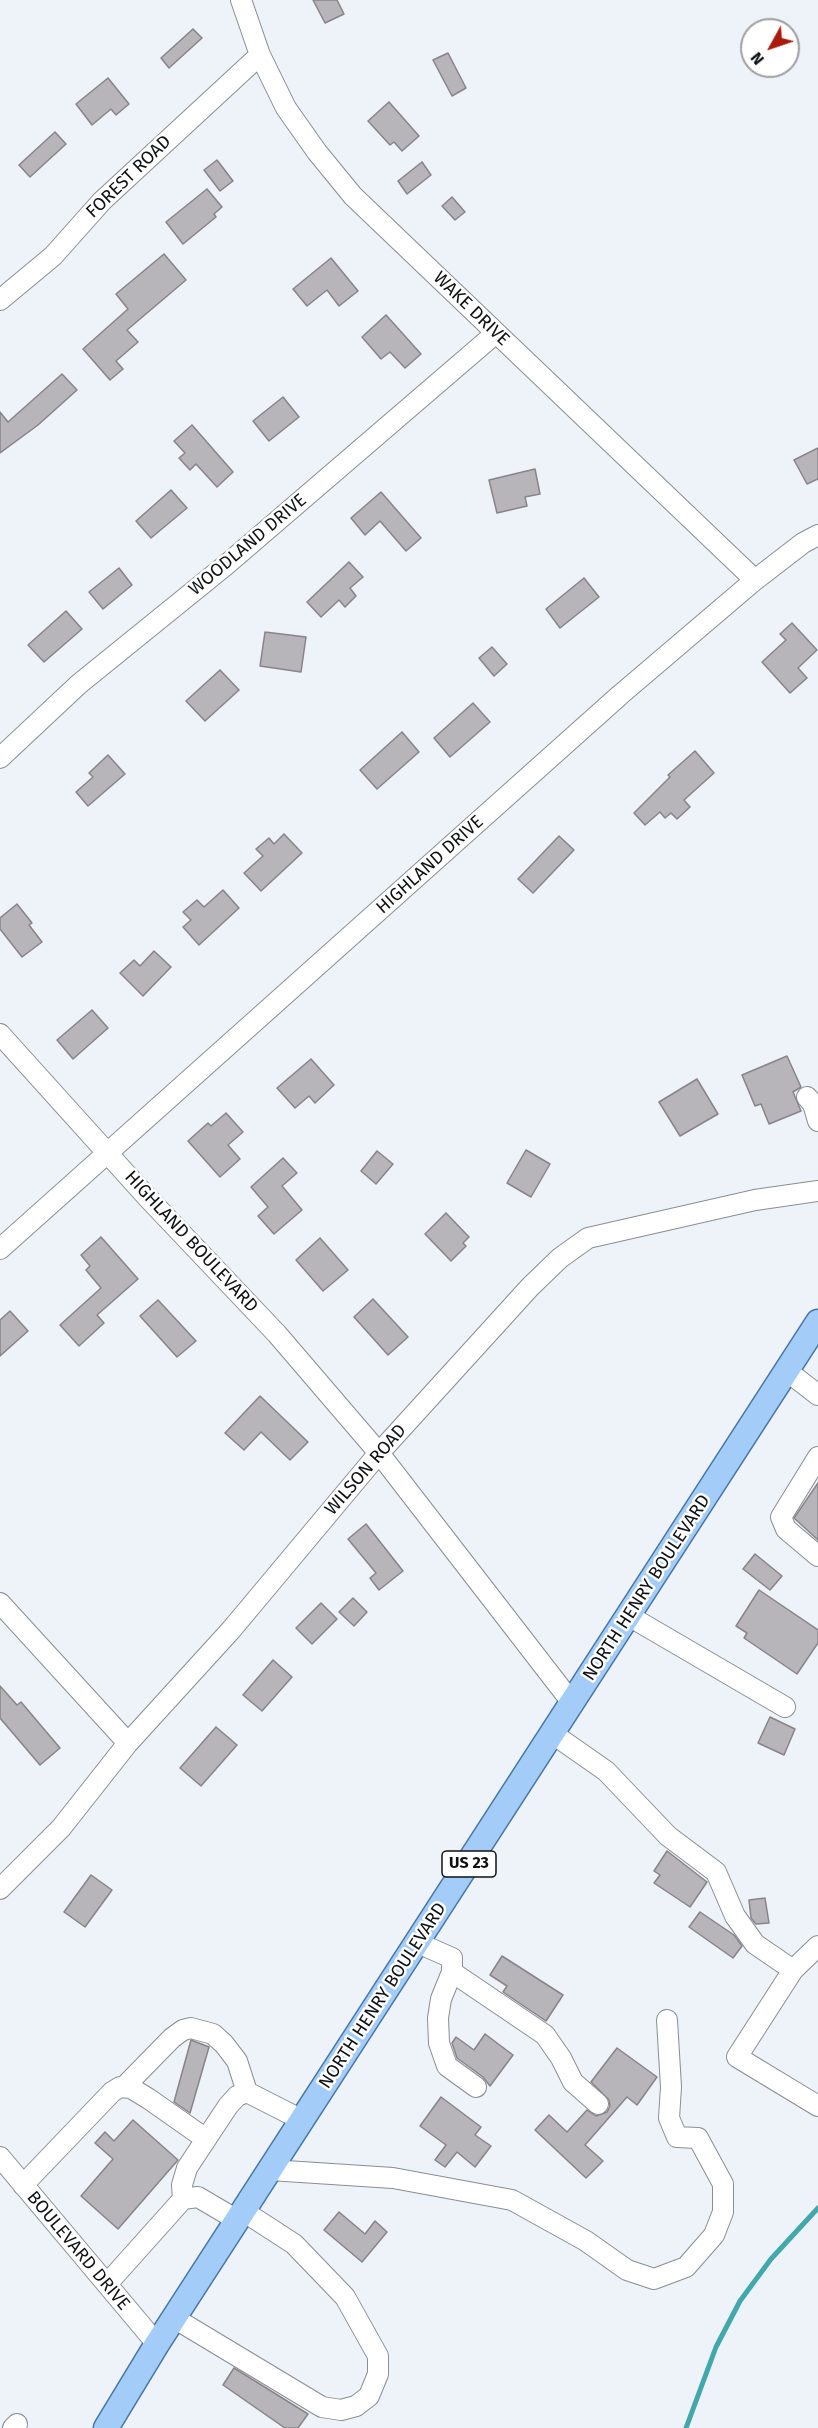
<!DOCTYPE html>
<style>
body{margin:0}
#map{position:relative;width:818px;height:2428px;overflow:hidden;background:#edf3f8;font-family:"Fira Sans",sans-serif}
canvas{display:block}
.north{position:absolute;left:740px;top:18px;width:60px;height:60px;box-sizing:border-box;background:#fff;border:2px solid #9f9fa0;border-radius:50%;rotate:230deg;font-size:16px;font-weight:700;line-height:24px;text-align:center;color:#0f1012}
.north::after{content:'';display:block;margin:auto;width:21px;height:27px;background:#ab1b0d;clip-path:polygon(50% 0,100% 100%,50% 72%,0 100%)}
</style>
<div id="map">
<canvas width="818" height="2428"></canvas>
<div class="north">N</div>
</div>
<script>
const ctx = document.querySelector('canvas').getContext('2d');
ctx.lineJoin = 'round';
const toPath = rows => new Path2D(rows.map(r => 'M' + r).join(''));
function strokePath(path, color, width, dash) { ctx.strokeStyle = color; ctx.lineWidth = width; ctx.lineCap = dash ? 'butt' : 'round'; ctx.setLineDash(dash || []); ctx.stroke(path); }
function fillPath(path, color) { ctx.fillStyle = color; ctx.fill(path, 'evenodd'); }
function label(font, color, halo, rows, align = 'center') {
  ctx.font = font + ' "Fira Sans",sans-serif'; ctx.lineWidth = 5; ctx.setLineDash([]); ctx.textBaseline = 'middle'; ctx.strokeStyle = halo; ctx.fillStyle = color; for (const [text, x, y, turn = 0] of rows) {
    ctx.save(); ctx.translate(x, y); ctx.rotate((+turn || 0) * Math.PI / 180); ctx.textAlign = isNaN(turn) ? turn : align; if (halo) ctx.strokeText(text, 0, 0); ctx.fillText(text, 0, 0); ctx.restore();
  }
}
const stream = toPath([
 [686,2428,716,2347,740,2301,771,2259,818,2208]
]);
const building = toPath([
 [313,0,337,0,344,14,325,23,313,0],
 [193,29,202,38,169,68,161,58,193,29],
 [448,53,466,88,452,96,433,60,448,53],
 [108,78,129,104,116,115,111,109,92,125,76,104,108,78],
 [389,102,419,136,402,151,394,142,390,145,368,121,389,102],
 [55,132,66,144,30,177,19,165,55,132],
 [217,160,233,181,220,191,204,170,217,160],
 [422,162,431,175,407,194,398,181,422,162],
 [207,189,222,207,214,214,216,217,183,244,166,222,207,189],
 [452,197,465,212,455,220,442,206,452,197],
 [164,254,186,280,127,330,138,342,116,361,123,369,110,380,83,349,128,309,116,294,164,254],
 [331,258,358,291,339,306,327,290,307,306,293,289,331,258],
 [386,315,421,354,405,368,390,352,381,359,362,337,386,315],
 [62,374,77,390,38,425,0,453,0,412,8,422,62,374],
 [283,397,299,417,269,441,253,421,283,397],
 [192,425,233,472,217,487,196,464,190,470,179,458,185,453,174,441,192,425],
 [818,448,818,479,807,484,794,460,818,448],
 [535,469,540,494,525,497,527,506,497,513,489,480,535,469],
 [171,490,187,508,151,538,136,521,171,490],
 [381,492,421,538,406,551,380,521,365,535,351,518,381,492],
 [349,562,363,577,350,588,356,596,345,607,339,600,321,617,307,602,349,562],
 [119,568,132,585,103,609,89,592,119,568],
 [584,578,599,597,560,628,546,609,584,578],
 [66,611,82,629,44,662,28,645,66,611],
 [792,623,817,650,798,668,807,678,790,693,762,662,786,640,780,634,792,623],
 [265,632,306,637,301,672,260,666,265,632],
 [492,647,507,664,494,676,479,658,492,647],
 [220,670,239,690,205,721,186,701,220,670],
 [473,703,490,722,450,757,434,738,473,703],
 [402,732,419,752,377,789,360,770,402,732],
 [695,751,714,773,684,800,690,807,677,819,671,813,665,818,660,812,645,825,634,813,670,777,668,775,695,751],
 [108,755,125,774,88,806,76,792,93,777,89,773,108,755],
 [284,834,302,853,261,891,244,873,263,856,256,849,269,838,274,844,284,834],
 [559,836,574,850,533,893,518,879,559,836],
 [223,890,239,908,199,945,183,927,191,920,183,912,197,900,204,907,223,890],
 [17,904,32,923,29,925,42,942,22,957,0,929,0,918,17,904],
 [154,951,171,967,143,996,120,973,134,960,140,966,154,951],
 [92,1010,108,1028,73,1059,57,1040,92,1010],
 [787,1056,801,1087,793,1092,801,1111,769,1124,761,1104,755,1106,742,1075,787,1056],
 [311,1059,334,1085,315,1103,309,1096,295,1108,277,1088,311,1059],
 [697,1079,718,1114,680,1136,659,1102,697,1079],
 [226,1113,243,1132,228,1145,240,1159,220,1177,188,1141,208,1123,211,1126,226,1113],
 [526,1150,550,1164,531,1197,507,1183,526,1150],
 [377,1151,393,1164,376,1184,361,1171,377,1151],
 [283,1158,297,1173,282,1186,302,1210,274,1234,258,1216,268,1207,251,1187,283,1158],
 [446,1213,469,1237,463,1243,466,1246,451,1261,425,1234,446,1213],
 [101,1237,138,1279,97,1315,104,1323,79,1346,60,1325,101,1288,86,1270,90,1266,81,1255,101,1237],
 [320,1238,348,1270,323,1291,296,1260,320,1238],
 [373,1299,408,1337,388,1355,354,1317,373,1299],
 [158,1300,196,1341,177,1357,140,1316,158,1300],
 [10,1311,28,1331,0,1356,0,1320,10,1311],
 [260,1396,308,1442,290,1460,261,1432,244,1450,225,1433,260,1396],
 [818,1483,818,1540,794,1518,818,1483],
 [366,1524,403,1571,379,1590,370,1578,376,1573,348,1539,366,1524],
 [755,1554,782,1576,770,1590,743,1569,755,1554],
 [759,1590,818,1630,818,1643,797,1674,744,1638,747,1633,736,1626,759,1590],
 [353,1598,367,1612,354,1626,339,1612,353,1598],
 [321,1603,337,1619,312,1644,296,1628,321,1603],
 [273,1660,292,1677,262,1711,243,1695,273,1660],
 [0,1686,17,1705,21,1702,60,1748,40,1765,0,1718,0,1686],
 [770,1717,795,1729,784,1755,758,1743,770,1717],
 [216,1727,237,1745,201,1786,180,1768,216,1727],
 [667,1851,707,1882,690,1907,654,1883,660,1875,654,1871,667,1851],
 [91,1875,112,1890,85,1927,64,1912,91,1875],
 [765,1898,769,1923,756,1924,751,1918,749,1900,765,1898],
 [700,1912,734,1935,742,1946,733,1958,689,1927,700,1912],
 [502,1956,563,1995,546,2021,503,1992,507,1986,490,1975,502,1956],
 [485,2034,513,2055,490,2086,483,2077,457,2058,452,2043,456,2037,474,2050,485,2034],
 [191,2040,209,2047,190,2113,174,2102,191,2040],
 [617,2048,657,2077,637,2105,627,2097,585,2145,603,2161,586,2178,535,2130,549,2115,567,2132,587,2110,596,2116,607,2112,610,2106,609,2100,591,2082,617,2048],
 [441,2097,481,2127,475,2135,491,2146,475,2167,457,2152,445,2167,435,2160,446,2145,420,2126,441,2097],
 [133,2120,178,2160,118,2229,81,2196,113,2159,95,2143,105,2132,114,2141,133,2120],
 [339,2212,365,2234,375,2221,387,2232,362,2262,324,2230,339,2212],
 [234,2368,308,2414,298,2428,285,2428,223,2385,234,2368]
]);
const minor = toPath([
 [241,0,260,55,286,108,317,152,353,196,755,580],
 [0,300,53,256,102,201,260,55],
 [0,758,79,684,226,565,496,333],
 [0,1034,147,1197,277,1334,379,1453,573,1704],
 [807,1097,813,1104,818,1121],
 [0,1249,620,695,755,580,803,543,818,535],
 [787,1371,818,1395],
 [818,1457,781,1517,786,1529,818,1556],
 [0,1603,128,1743],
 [629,1616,785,1707],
 [553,1734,606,1771,668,1836,716,1872,735,1916,755,1944,793,1970],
 [0,1889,61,1828,128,1743,231,1630,379,1453,530,1287,560,1258,588,1238,755,1200,818,1191],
 [418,1943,452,1958,452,1972,441,1999,438,2018,439,2043,447,2066,476,2087],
 [818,1946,793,1970,737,2057,818,2106],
 [452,1972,545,2035,561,2058,573,2082,598,2104],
 [125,2086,172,2038,183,2030,191,2028,213,2034,224,2044,237,2061,247,2092],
 [0,2157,157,2344],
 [270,2170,393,2178,512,2200,586,2241,627,2270,654,2279,686,2267,714,2235,723,2212,723,2184,698,2138,677,2137,669,2118,671,2087,667,2020],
 [23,2185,112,2092,120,2087,131,2088,149,2099,206,2139],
 [183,2199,182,2185,187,2168,228,2106,237,2096,247,2092,302,2120],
 [107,2284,183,2199,198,2197,237,2220],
 [174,2318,322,2407,341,2410,356,2406,369,2396,378,2374,378,2356,345,2297,294,2244,243,2211],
 [13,2428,17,2424]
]);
const major = toPath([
 [106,2428,157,2344,818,1322]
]);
const shields = [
 [469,1864,54]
];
const shieldNames = [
 ["US 23",469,1864]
];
const streetNames = [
 ["FOREST ROAD",129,177,-44],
 ["WAKE DRIVE",471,309,44],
 ["WOODLAND DRIVE",248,545,-40],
 ["HIGHLAND DRIVE",430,865,-42],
 ["HIGHLAND BOULEVARD",191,1242,47],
 ["WILSON ROAD",366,1470,-49],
 ["NORTH HENRY BOULEVARD",647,1588,-57],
 ["NORTH HENRY BOULEVARD",383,1996,-57],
 ["BOULEVARD DRIVE",78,2251,50]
];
strokePath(stream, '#43a8ab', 5);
fillPath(building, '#b7b4ba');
strokePath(building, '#88848a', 1.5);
strokePath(minor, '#898e93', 22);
strokePath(major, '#4775a5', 27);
strokePath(minor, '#fff', 20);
strokePath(major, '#a3cdf8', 24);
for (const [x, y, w] of shields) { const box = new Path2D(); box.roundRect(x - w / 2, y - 13, w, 26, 4.5); ctx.fillStyle = '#fff'; ctx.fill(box); strokePath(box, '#0f1012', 1.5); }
label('bold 16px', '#0f1012', null, shieldNames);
label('18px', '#0f1012', '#fff', streetNames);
</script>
